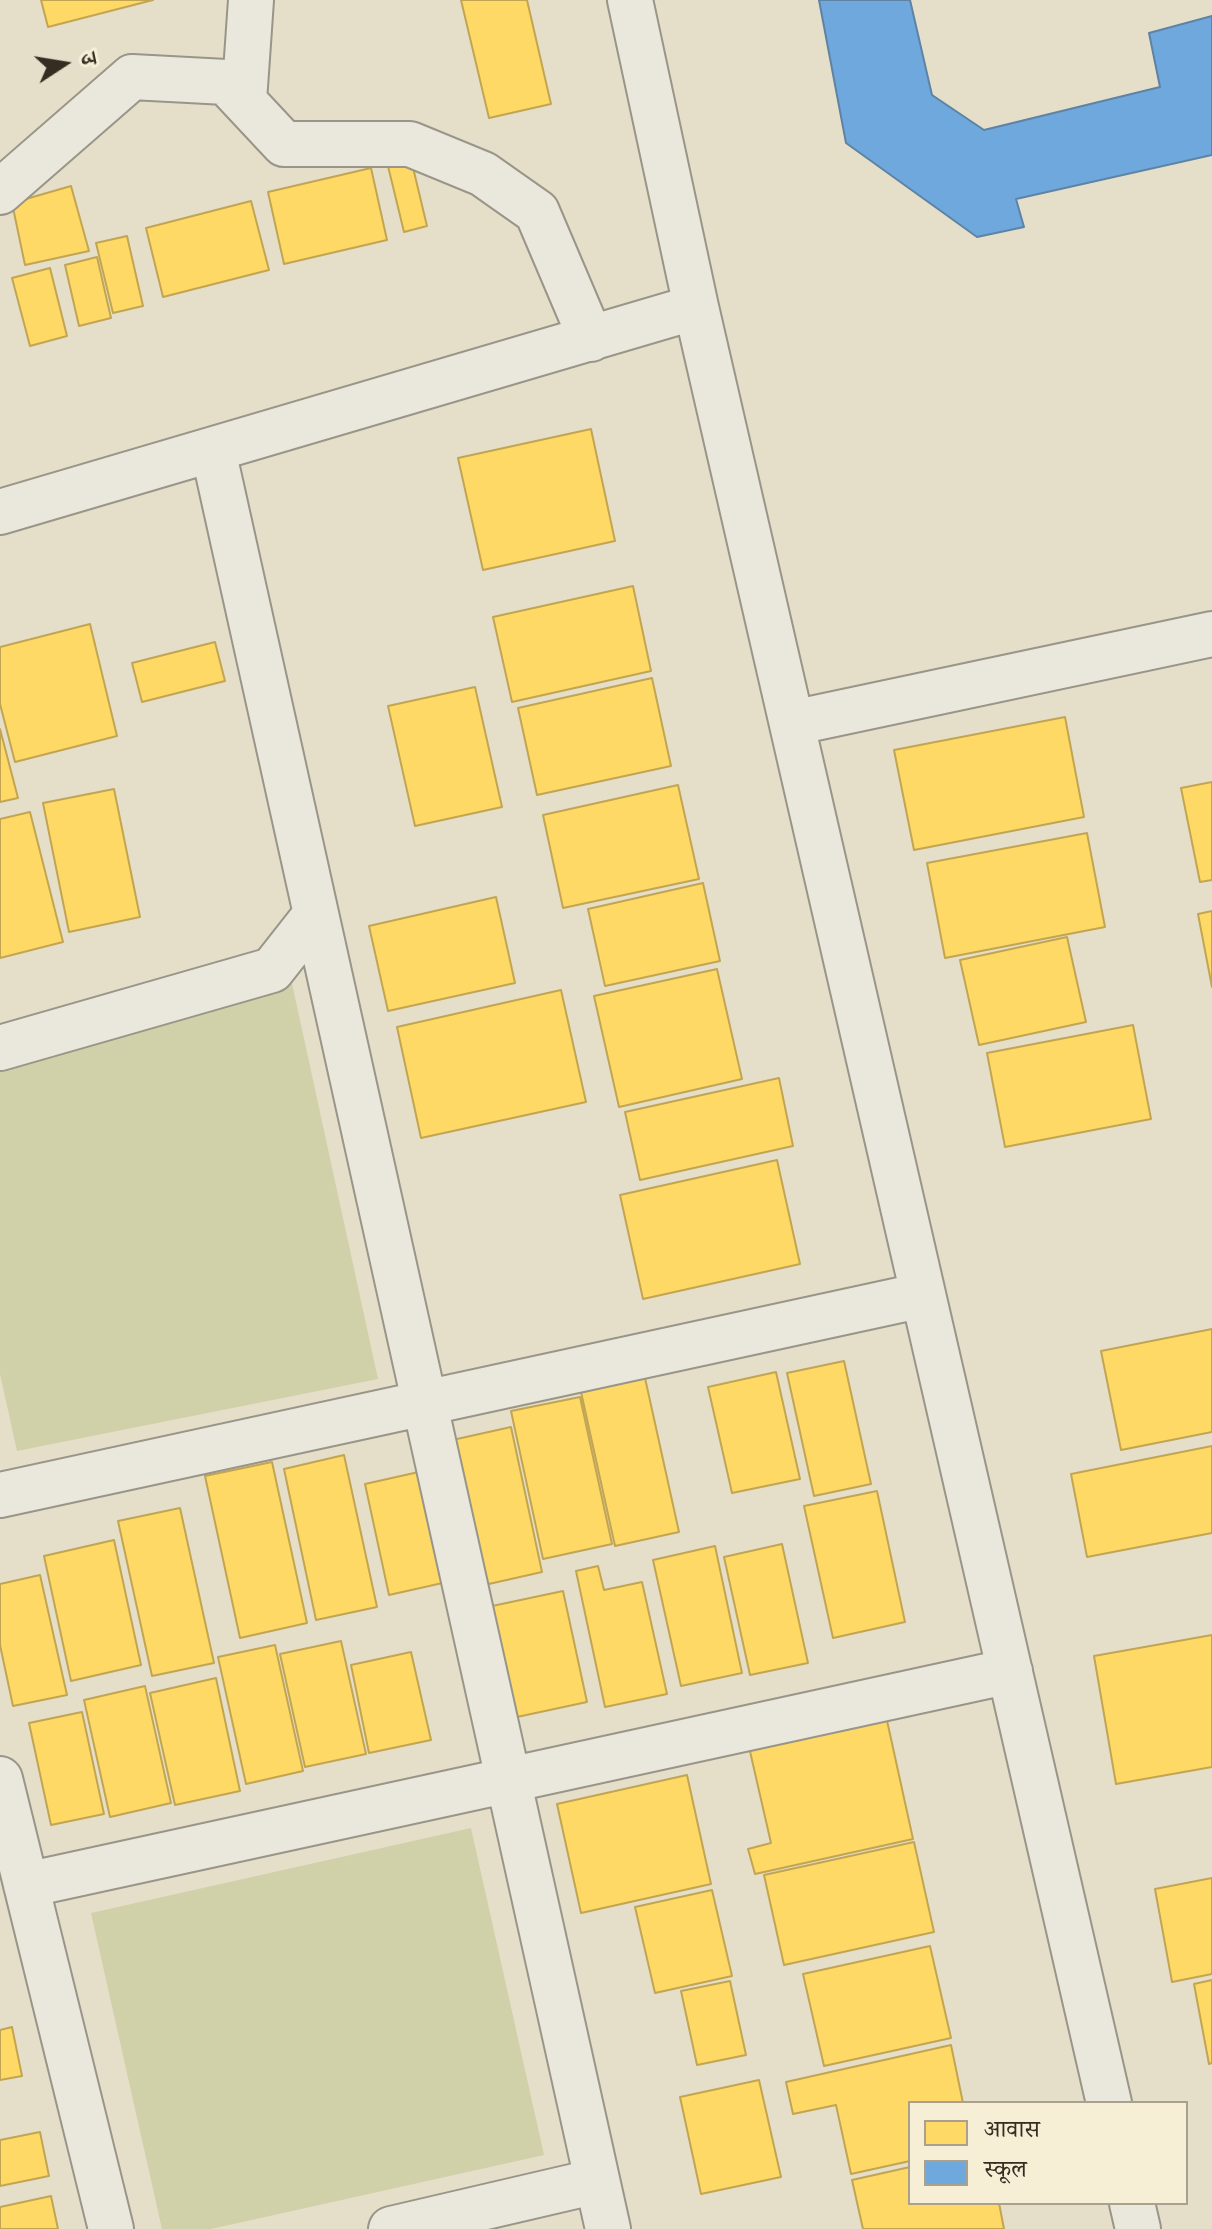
<!DOCTYPE html>
<meta charset="utf-8">
<style>
body{margin:0}
#map{position:relative;width:1212px;height:2229px;overflow:hidden;background:#e5dfca;font-family:"Libre Bodoni","Noto Serif Devanagari",serif}
canvas{display:block}
.legend{position:absolute;left:908px;top:2101px;width:280px;height:104px;box-sizing:border-box;background:#f6eed5;border:2px solid #a9a18d;margin:0;padding:10px 14px;list-style:none;font-size:24px;color:#352d22}
.legend li{display:flex;align-items:center;gap:16px;height:40px}
.legend b{width:40px;border:2px solid #a9a18d}
.north{position:absolute;left:24px;top:24px;width:80px;height:80px;-webkit-text-stroke:6px #f6eed5;paint-order:stroke;rotate:78deg;font-size:22px;font-weight:700;line-height:32px;text-align:center;color:#352d22}
.north::after{content:'';display:block;margin:auto;width:28px;height:36px;background:#352d22;clip-path:polygon(50% 0,100% 100%,50% 72%,0 100%)}
</style>
<div id="map">
<canvas width="1212" height="2229"></canvas>
<ul class="legend">
<li><b style="height:22px;background:#ffd966"></b>आवास</li>
<li><b style="height:22px;background:#6fa8dc"></b>स्कूल</li>
</ul>
<div class="north">उ</div>
</div>
<script>
const ctx = document.querySelector('canvas').getContext('2d');
ctx.lineJoin = 'round';
function fillPath(path, color) { ctx.fillStyle = color; ctx.fill(path, 'evenodd'); }
const toPath = rows => new Path2D(rows.map(r => 'M' + r).join(''));
function strokePath(path, color, width, dash) { ctx.strokeStyle = color; ctx.lineWidth = width; ctx.lineCap = dash ? 'butt' : 'round'; ctx.setLineDash(dash || []); ctx.stroke(path); }
const green = toPath([
 [288,965,378,1379,17,1451,0,1374,0,1056],
 [471,1828,544,2155,211,2229,162,2229,91,1913]
]);
const homes = toPath([
 [41,0,153,0,48,27,41,0],
 [461,0,527,0,551,104,489,118,461,0],
 [410,155,427,226,404,232,387,162,410,155],
 [371,168,387,240,284,264,268,192,371,168],
 [71,186,89,251,25,265,12,203,71,186],
 [251,201,269,270,163,297,146,228,251,201],
 [127,236,143,306,113,313,96,243,127,236],
 [97,257,111,318,79,326,65,265,97,257],
 [50,268,67,336,30,346,12,278,50,268],
 [591,429,615,541,483,570,458,458,591,429],
 [633,586,651,671,512,702,493,617,633,586],
 [90,624,117,736,15,762,0,704,0,647,90,624],
 [215,642,225,681,142,702,132,663,215,642],
 [652,678,671,766,537,795,518,708,652,678],
 [475,687,502,807,415,826,388,706,475,687],
 [1065,717,1084,817,914,850,894,750,1065,717],
 [0,729,18,798,0,802,0,729],
 [1212,782,1212,880,1200,882,1181,788,1212,782],
 [678,785,699,879,563,908,543,815,678,785],
 [114,789,140,917,69,932,43,803,114,789],
 [30,812,63,942,0,958,0,819,30,812],
 [1087,833,1105,927,945,958,927,863,1087,833],
 [703,883,720,961,605,986,588,909,703,883],
 [496,897,515,983,388,1011,369,926,496,897],
 [1212,911,1212,987,1198,914,1212,911],
 [1067,937,1086,1022,979,1045,960,960,1067,937],
 [717,969,742,1079,619,1107,594,996,717,969],
 [561,990,586,1102,421,1138,397,1027,561,990],
 [1133,1025,1151,1119,1005,1147,987,1053,1133,1025],
 [779,1078,793,1146,640,1180,625,1112,779,1078],
 [777,1160,800,1264,643,1299,620,1195,777,1160],
 [1212,1329,1212,1432,1121,1450,1101,1351,1212,1329],
 [844,1361,871,1484,814,1496,787,1373,844,1361],
 [776,1372,800,1479,732,1493,708,1387,776,1372],
 [645,1378,679,1532,615,1546,581,1392,645,1378],
 [580,1397,612,1544,543,1559,511,1411,580,1397],
 [511,1427,542,1572,480,1586,448,1441,511,1427],
 [1212,1446,1212,1533,1087,1557,1071,1474,1212,1446],
 [344,1455,377,1607,316,1620,284,1469,344,1455],
 [272,1462,307,1623,240,1638,205,1476,272,1462],
 [432,1469,456,1580,389,1595,365,1484,432,1469],
 [877,1491,905,1622,833,1638,804,1506,877,1491],
 [180,1508,214,1663,152,1676,118,1521,180,1508],
 [114,1540,141,1665,71,1681,44,1556,114,1540],
 [782,1544,808,1663,750,1675,724,1557,782,1544],
 [715,1546,742,1673,681,1686,653,1560,715,1546],
 [598,1566,604,1590,642,1582,667,1694,605,1707,576,1571,598,1566],
 [40,1575,67,1695,13,1706,0,1645,0,1584,40,1575],
 [563,1591,587,1702,503,1720,478,1609,563,1591],
 [1212,1635,1212,1767,1116,1784,1094,1656,1212,1635],
 [341,1641,366,1754,305,1767,280,1654,341,1641],
 [275,1645,303,1771,246,1784,218,1657,275,1645],
 [411,1652,431,1740,369,1753,351,1665,411,1652],
 [216,1678,240,1791,175,1805,150,1693,216,1678],
 [145,1686,171,1803,110,1817,84,1700,145,1686],
 [82,1712,104,1814,51,1825,29,1723,82,1712],
 [886,1716,913,1839,755,1874,748,1849,771,1843,749,1747,886,1716],
 [687,1775,711,1884,581,1913,557,1804,687,1775],
 [914,1842,934,1932,784,1965,764,1875,914,1842],
 [1212,1878,1212,1974,1172,1982,1155,1889,1212,1878],
 [712,1890,732,1976,655,1993,635,1907,712,1890],
 [930,1946,951,2038,824,2066,803,1974,930,1946],
 [1212,1980,1212,2063,1209,2064,1194,1984,1212,1980],
 [730,1981,746,2055,697,2065,681,1991,730,1981],
 [12,2027,22,2076,0,2080,0,2030,12,2027],
 [951,2045,963,2103,910,2103,910,2161,851,2174,836,2105,793,2114,786,2082,951,2045],
 [759,2080,781,2177,701,2194,680,2097,759,2080],
 [40,2132,49,2176,0,2186,0,2140,40,2132],
 [910,2167,910,2203,999,2203,1004,2229,863,2229,852,2180,910,2167],
 [51,2196,58,2229,0,2229,0,2207,51,2196]
]);
const schools = toPath([
 [819,0,910,0,932,95,984,130,1160,87,1149,33,1212,16,1212,155,1016,199,1024,227,977,237,846,143,819,0]
]);
const minor = toPath([
 [630,0,696,307,1109,2103],
 [244,101,251,0],
 [0,192,132,77,226,82,284,144,410,144,483,174,537,212,591,339],
 [213,450,608,2229],
 [0,512,696,307],
 [792,723,1212,634],
 [0,1048,272,970,316,914],
 [0,1495,923,1295],
 [0,1779,111,2229],
 [26,1885,1010,1671],
 [1132,2203,1138,2229],
 [391,2229,597,2181]
]);
fillPath(green, '#d0d0a9');
fillPath(homes, '#ffd966');
strokePath(homes, '#c2a552', 2);
fillPath(schools, '#6fa8dc');
strokePath(schools, '#5e83a4', 2);
strokePath(minor, '#999588', 48);
strokePath(minor, '#eae7dd', 44);
</script>
